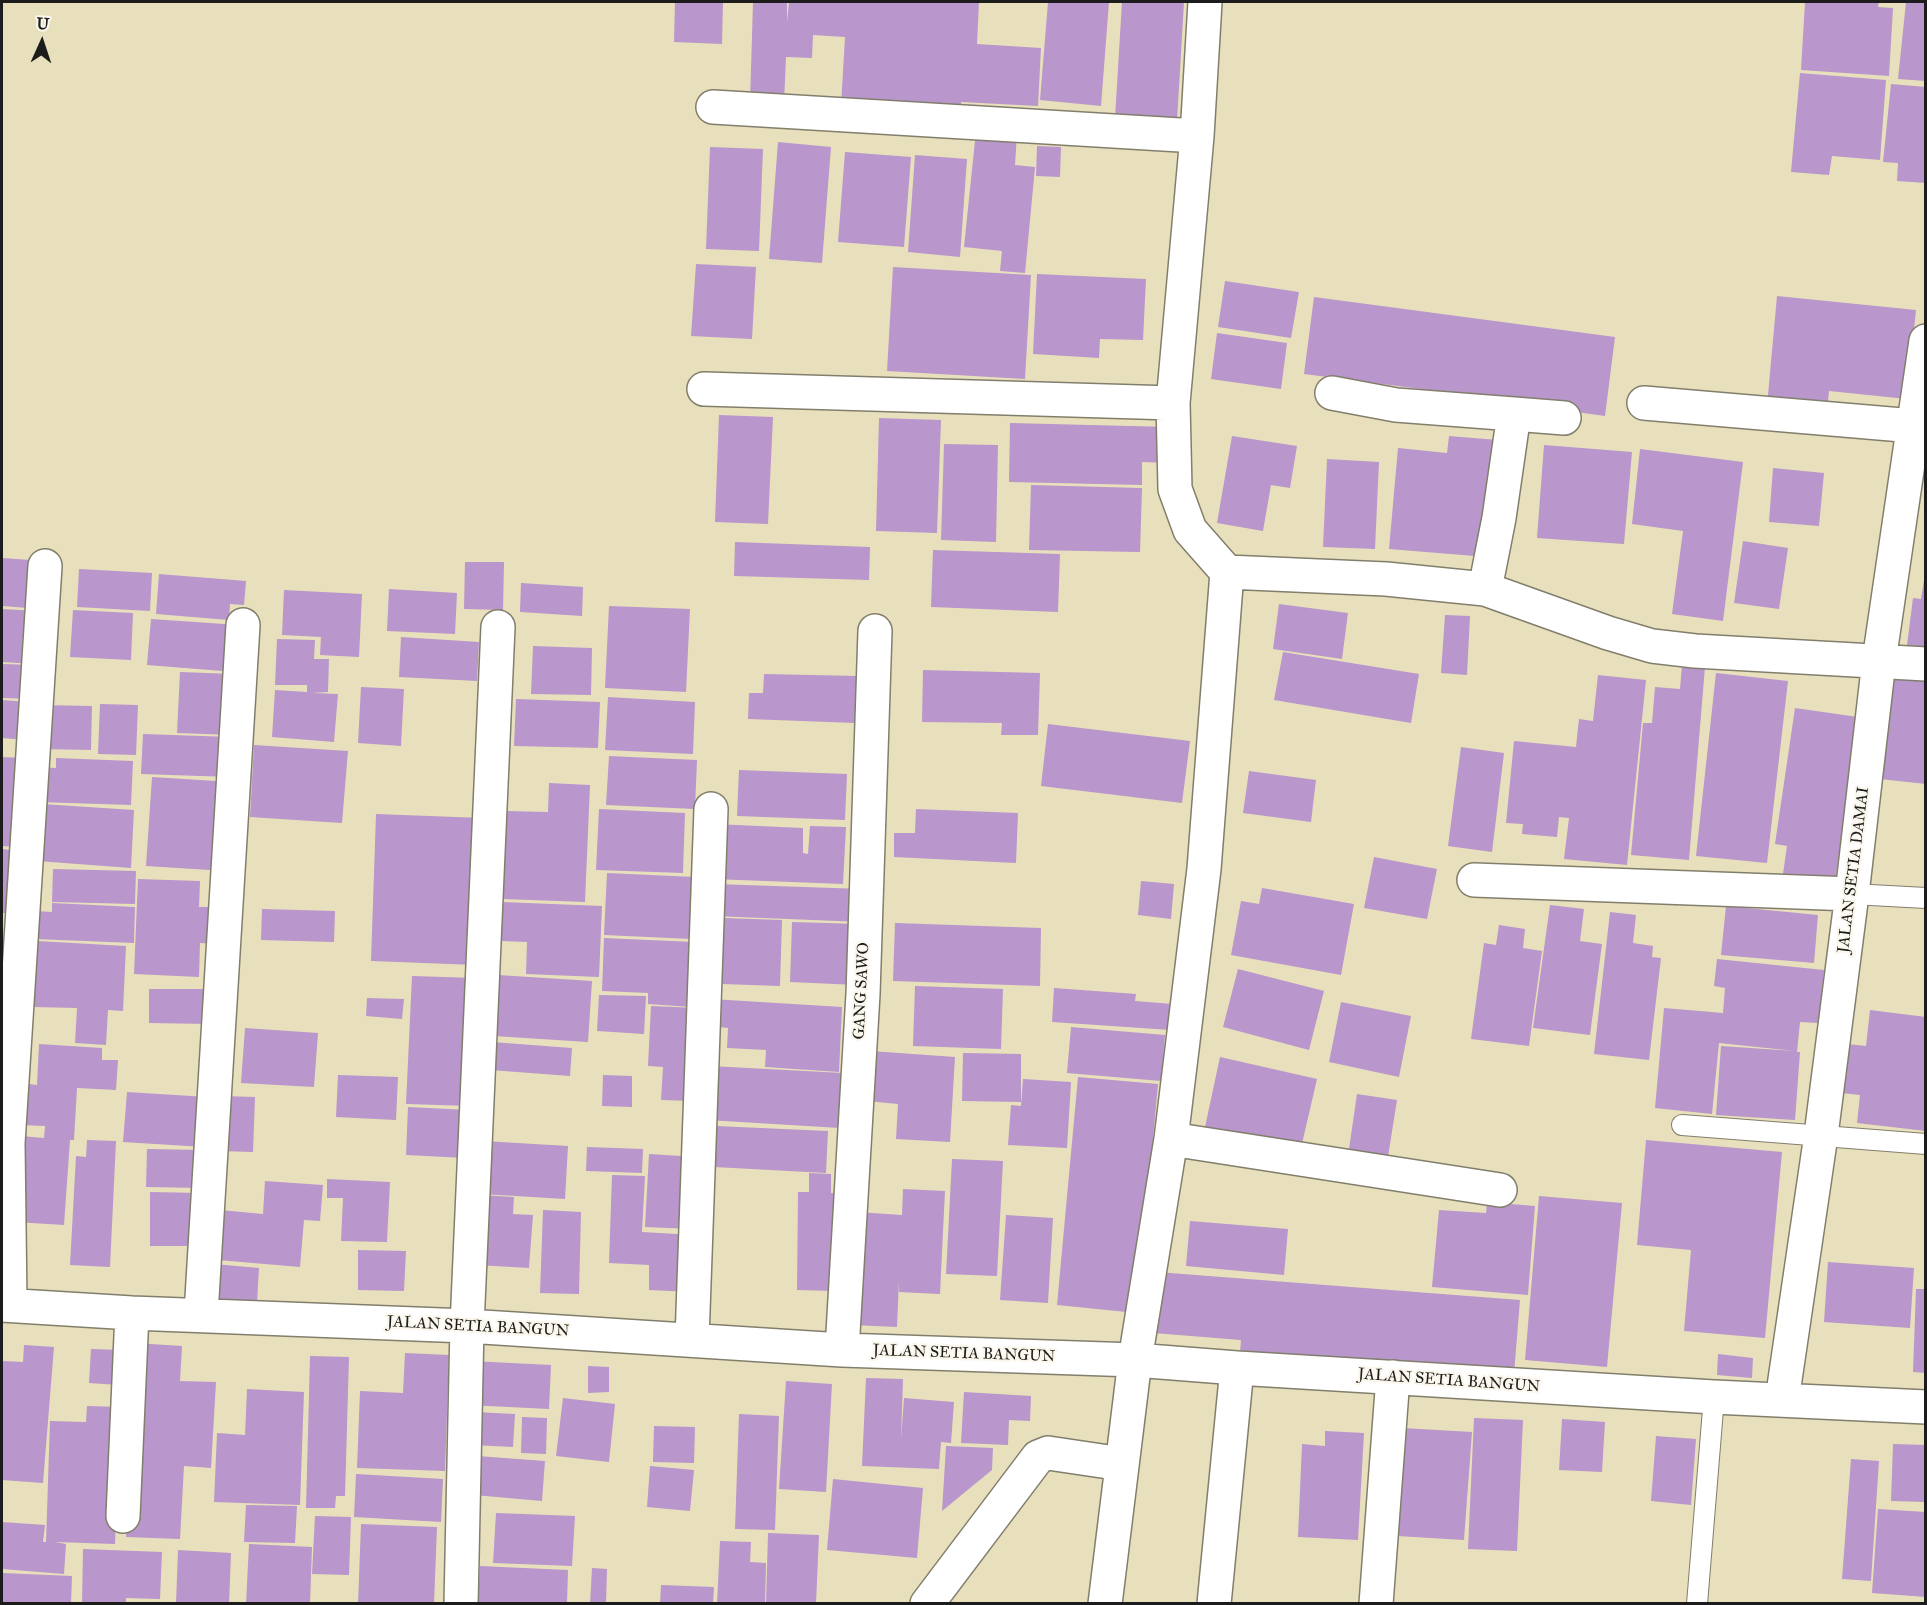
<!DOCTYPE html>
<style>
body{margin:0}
#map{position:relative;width:1927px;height:1605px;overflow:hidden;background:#e8e0bc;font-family:"IM FELL Great Primer",serif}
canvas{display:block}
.frame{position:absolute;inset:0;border:3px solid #1c1c1c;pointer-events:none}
.north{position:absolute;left:12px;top:12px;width:60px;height:60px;-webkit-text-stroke:4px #fbf7ec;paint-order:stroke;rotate:3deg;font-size:16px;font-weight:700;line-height:24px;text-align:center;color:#1c1c1c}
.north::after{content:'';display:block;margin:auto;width:21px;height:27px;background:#1c1c1c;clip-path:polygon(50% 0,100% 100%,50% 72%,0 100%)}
</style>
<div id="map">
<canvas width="1927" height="1605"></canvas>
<div class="frame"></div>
<div class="north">U</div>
</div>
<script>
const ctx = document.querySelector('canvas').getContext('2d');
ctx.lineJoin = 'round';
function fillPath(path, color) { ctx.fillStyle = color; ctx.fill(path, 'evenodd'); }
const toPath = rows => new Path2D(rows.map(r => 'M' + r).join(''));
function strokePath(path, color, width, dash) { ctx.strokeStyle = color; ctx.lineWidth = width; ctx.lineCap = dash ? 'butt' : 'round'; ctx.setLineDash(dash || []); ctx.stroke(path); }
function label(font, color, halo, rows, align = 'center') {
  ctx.font = font + ' "IM FELL Great Primer",serif'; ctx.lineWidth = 4.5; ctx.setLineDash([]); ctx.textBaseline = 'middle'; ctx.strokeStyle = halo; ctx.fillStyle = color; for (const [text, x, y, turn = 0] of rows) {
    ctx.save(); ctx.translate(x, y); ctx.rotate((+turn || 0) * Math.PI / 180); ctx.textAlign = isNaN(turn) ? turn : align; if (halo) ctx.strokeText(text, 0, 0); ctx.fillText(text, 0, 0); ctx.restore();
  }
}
const building = toPath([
 [675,2,723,2,722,44,674,42],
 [753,2,787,2,787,22,789,2,979,2,977,44,1041,48,1038,106,961,102,961,113,841,106,845,37,813,35,812,58,786,57,784,103,750,102],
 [1048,2,1109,2,1101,106,1040,100],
 [1122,2,1184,2,1177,121,1115,118],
 [1805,2,1879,2,1878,7,1893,8,1889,76,1801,70],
 [1906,2,1926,2,1926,81,1898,79],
 [1800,73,1886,80,1880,160,1832,156,1829,175,1791,172],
 [1891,84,1926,87,1926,183,1897,181,1898,163,1883,162],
 [976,131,1017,134,1015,165,1035,167,1025,273,1000,271,1002,251,964,247],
 [778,142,831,147,822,263,769,259],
 [1037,146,1061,147,1060,177,1036,176],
 [710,147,763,149,759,251,706,249],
 [845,152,911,157,904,247,838,242],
 [915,155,967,159,960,257,908,252],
 [696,264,756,267,752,339,691,336],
 [893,267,1031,275,1025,379,887,371],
 [1037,274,1146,279,1143,340,1100,339,1099,358,1033,354],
 [1225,281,1299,292,1291,338,1218,327],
 [1777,296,1916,310,1907,399,1829,391,1827,412,1767,406],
 [1314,297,1615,337,1605,416,1562,410,1562,407,1304,374],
 [1217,333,1287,343,1281,389,1211,379],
 [719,415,773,417,768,524,715,522],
 [879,418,941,420,937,533,876,531],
 [1010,423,1170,427,1169,463,1142,462,1142,485,1009,482],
 [1232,436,1297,446,1290,488,1271,485,1263,531,1217,523],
 [1449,436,1498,440,1487,557,1389,549,1398,448,1447,453],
 [944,444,998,445,996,542,941,540],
 [1544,445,1632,452,1624,544,1537,538],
 [1640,449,1743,462,1723,621,1672,614,1683,531,1632,524],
 [1327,459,1379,462,1375,549,1323,547],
 [1773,468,1824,473,1819,526,1769,522],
 [1031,485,1142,488,1140,552,1029,550],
 [1743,541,1788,548,1779,609,1734,603],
 [735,542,870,547,869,580,734,576],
 [933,550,1060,554,1058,612,931,607],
 [2,558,31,560,28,608,2,606],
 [465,562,504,562,503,610,464,609],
 [79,569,152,573,150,611,77,607],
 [159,574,246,581,244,605,230,604,229,620,156,614],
 [1924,580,1926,580,1926,647,1907,645,1913,598,1921,599],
 [521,583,583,587,582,616,520,612],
 [389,589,457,593,455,634,387,631],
 [284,590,362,594,359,657,320,655,321,637,282,635],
 [1279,604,1348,613,1342,659,1273,649],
 [609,606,690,609,686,692,605,688],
 [2,609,39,611,35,664,2,662],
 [73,610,133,613,131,660,70,657],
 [1445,615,1470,616,1467,675,1441,673],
 [151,619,239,625,235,672,147,665],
 [401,637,479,642,477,681,399,677],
 [277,639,315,640,314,659,329,659,328,692,312,693,338,694,334,742,272,737,275,690,307,692,307,685,275,685],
 [533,646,592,648,591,695,531,694],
 [1283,652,1419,674,1411,723,1274,700],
 [2,664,35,665,34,699,2,698],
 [1682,665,1705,667,1689,860,1631,855,1643,723,1652,723,1655,687,1680,689],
 [923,670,1040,673,1038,735,1001,735,1002,723,922,722],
 [180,672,234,674,233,735,177,733],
 [1716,673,1788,681,1767,863,1696,856],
 [764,674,857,676,855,723,748,719,749,693,763,693],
 [1598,675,1646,680,1627,865,1564,859,1569,818,1559,817,1557,837,1522,834,1523,824,1506,823,1514,741,1576,747,1579,719,1593,721],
 [1892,675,1926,679,1926,784,1880,779],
 [361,687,404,689,401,746,358,743],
 [608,697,695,702,693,754,605,750],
 [516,699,600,702,598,748,514,746],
 [2,700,28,702,26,740,2,738],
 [100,704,138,705,136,755,98,754],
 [41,705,92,706,91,750,40,749],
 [1795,708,1858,717,1835,882,1783,874,1787,846,1775,844],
 [1048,724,1190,741,1182,803,1041,786],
 [143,734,232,737,230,777,141,774],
 [254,745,348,751,342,823,250,817],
 [1461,747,1504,753,1492,852,1448,846],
 [609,756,697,760,695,809,606,805],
 [2,757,23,758,19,847,2,846],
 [56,758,133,761,131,805,37,802,38,767,56,768],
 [739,770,847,774,845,820,737,816],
 [1249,771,1316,780,1311,822,1243,813],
 [152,777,232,782,226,871,146,866],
 [549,783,590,785,585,902,503,899,507,811,548,812],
 [42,804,134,810,131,868,37,861],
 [599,809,685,813,683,873,596,870],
 [916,809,1018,813,1016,863,894,857,894,833,915,833],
 [376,814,482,818,476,965,371,961],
 [715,824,803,828,803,853,808,854,810,826,846,827,843,884,713,879],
 [2,849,11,850,7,913,2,913],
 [1374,857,1437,869,1427,919,1364,908],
 [53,869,136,871,135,904,52,902],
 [607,873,695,877,691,939,604,935],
 [138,879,200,881,199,907,217,907,216,944,200,943,199,977,134,974],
 [1141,881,1174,884,1171,919,1138,915],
 [715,884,863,889,862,922,713,916],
 [1262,888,1354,904,1341,975,1231,955,1241,901,1259,904],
 [502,902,602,906,599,977,526,974,527,942,501,941],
 [52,903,135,907,134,943,35,939,36,911,52,912],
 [1550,905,1584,909,1580,941,1602,944,1590,1035,1533,1028],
 [1726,906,1818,915,1814,963,1721,955],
 [262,909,335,911,334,942,261,940],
 [1610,912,1636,915,1633,943,1653,946,1652,957,1661,958,1649,1060,1594,1054],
 [724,918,782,920,780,986,722,984],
 [792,922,859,924,857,985,790,982],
 [895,923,1041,928,1040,986,893,981],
 [1499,925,1525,929,1523,948,1542,951,1529,1046,1471,1039,1484,943,1496,945],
 [604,938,694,942,691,1007,648,1004,648,993,602,991],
 [37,941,126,946,123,1011,108,1010,106,1045,75,1043,77,1008,34,1007],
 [1717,959,1824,970,1819,1023,1800,1022,1797,1052,1800,1052,1795,1120,1716,1115,1721,1046,1795,1051,1719,1043,1712,1114,1655,1108,1664,1008,1723,1013,1725,988,1714,986],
 [1238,969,1324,991,1309,1050,1223,1027],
 [498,975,592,981,588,1042,494,1036],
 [412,976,476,978,470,1106,406,1104],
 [915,986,1003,989,1001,1049,913,1046],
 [1054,988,1136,994,1135,1001,1173,1004,1171,1030,1052,1022],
 [149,989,209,989,210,1024,149,1023],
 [599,995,646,996,644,1034,597,1031],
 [367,998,404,999,402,1019,366,1016],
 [711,999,842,1007,839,1072,765,1067,766,1050,727,1048,728,1028,709,1026],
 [1341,1002,1411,1016,1399,1077,1329,1062],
 [651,1006,698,1008,694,1101,661,1100,663,1067,648,1066],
 [1870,1010,1926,1017,1926,1131,1857,1123,1860,1095,1841,1093,1847,1044,1866,1046],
 [1071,1027,1165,1035,1161,1081,1067,1073],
 [245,1028,318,1033,314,1087,241,1083],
 [492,1042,572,1048,570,1076,490,1070],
 [39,1044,102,1048,102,1060,118,1060,116,1090,77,1088,74,1140,70,1140,64,1225,15,1222,21,1136,44,1138,45,1126,20,1125,22,1083,37,1085],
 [871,1051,955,1057,950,1142,896,1139,898,1104,867,1101],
 [963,1053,1021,1054,1021,1102,962,1101],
 [1220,1057,1317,1079,1301,1148,1205,1127],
 [710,1066,843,1073,840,1128,707,1120],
 [338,1075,398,1077,396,1120,336,1117],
 [603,1075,632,1076,632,1107,602,1106],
 [1078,1077,1158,1084,1137,1313,1057,1305],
 [1023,1079,1071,1082,1067,1148,1008,1145,1011,1105,1021,1106],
 [127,1092,207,1097,204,1147,123,1142],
 [1357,1094,1397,1100,1387,1163,1348,1156],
 [222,1096,255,1097,253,1152,219,1151],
 [408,1107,468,1110,465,1158,406,1155],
 [716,1126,828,1131,826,1173,714,1167],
 [87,1140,116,1141,110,1267,70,1265,76,1156,86,1157],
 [1646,1140,1782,1152,1765,1338,1684,1331,1691,1250,1637,1245],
 [484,1141,568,1146,565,1199,482,1194],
 [587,1147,643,1149,642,1173,586,1171],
 [147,1149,202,1150,202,1188,146,1187],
 [649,1154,696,1157,693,1229,645,1227],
 [952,1159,1003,1161,997,1276,946,1274],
 [809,1173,831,1174,831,1193,837,1193,835,1291,797,1290,798,1192,809,1192],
 [612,1175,645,1176,642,1232,694,1235,692,1292,649,1290,649,1265,609,1263],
 [327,1179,390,1182,387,1242,341,1241,343,1198,327,1198],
 [265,1181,323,1185,320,1221,304,1220,300,1267,206,1259,210,1209,263,1214],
 [903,1189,945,1191,940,1294,899,1292,899,1280,897,1327,852,1325,857,1212,902,1215],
 [150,1192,200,1193,199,1246,150,1246],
 [481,1195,514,1197,513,1214,533,1215,529,1268,477,1265],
 [1539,1196,1622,1203,1607,1367,1525,1360],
 [1487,1202,1535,1206,1528,1295,1432,1287,1439,1210,1486,1213],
 [543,1210,581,1212,579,1294,540,1293],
 [1006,1215,1053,1218,1048,1303,1000,1300],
 [1190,1221,1288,1229,1284,1275,1186,1266],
 [358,1250,406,1251,404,1291,358,1290],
 [1828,1262,1914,1268,1910,1328,1824,1322],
 [214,1264,259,1268,257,1303,212,1299],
 [1157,1272,1520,1300,1514,1374,1240,1353,1241,1340,1153,1333],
 [1916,1289,1926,1289,1926,1373,1913,1372],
 [135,1343,182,1346,180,1381,216,1382,211,1468,184,1466,180,1539,126,1537],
 [24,1345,54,1347,43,1483,2,1480,2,1361,23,1362],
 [91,1349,122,1350,119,1385,89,1383],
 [405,1353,449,1355,445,1471,357,1468,360,1391,403,1393],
 [1718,1354,1753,1358,1752,1378,1717,1375],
 [310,1356,349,1357,345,1496,336,1496,335,1508,306,1508],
 [471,1361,551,1365,549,1409,468,1405],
 [588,1366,609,1367,609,1392,588,1393],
 [866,1378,903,1379,901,1440,904,1398,954,1402,951,1443,941,1442,939,1469,862,1466],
 [786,1381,832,1384,826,1492,779,1489],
 [247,1389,304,1392,300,1505,214,1502,217,1433,245,1435],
 [964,1392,1031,1396,1030,1421,1009,1420,1008,1445,961,1443],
 [563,1398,615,1404,609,1462,556,1456],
 [87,1406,120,1407,115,1544,55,1542,66,1544,64,1574,2,1569,2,1522,45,1525,43,1542,46,1542,50,1421,86,1422],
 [475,1412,515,1414,513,1447,473,1445],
 [739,1414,779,1416,775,1530,735,1529],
 [522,1417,547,1418,546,1454,521,1453],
 [1474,1418,1523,1420,1517,1551,1468,1549],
 [1562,1419,1605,1422,1602,1472,1559,1470],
 [654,1426,695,1427,694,1463,653,1462],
 [1403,1428,1472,1432,1464,1540,1397,1536],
 [1325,1431,1364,1433,1358,1540,1298,1537,1302,1444,1325,1446],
 [1656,1436,1696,1439,1691,1505,1651,1501],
 [1893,1444,1926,1445,1926,1502,1891,1501],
 [946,1446,993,1448,992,1470,942,1511],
 [477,1456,545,1461,542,1501,474,1495],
 [1851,1459,1879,1461,1871,1581,1842,1579],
 [650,1466,694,1470,690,1511,647,1507],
 [356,1474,443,1479,441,1522,354,1517],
 [833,1479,923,1488,917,1558,827,1550],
 [246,1505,297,1506,295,1543,244,1542],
 [1878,1509,1926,1512,1926,1597,1872,1593],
 [496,1513,575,1516,572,1566,493,1563],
 [315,1516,351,1517,349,1575,312,1574],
 [361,1524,437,1527,434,1604,358,1604],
 [768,1533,819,1535,816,1604,766,1604],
 [720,1541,751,1542,750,1562,766,1563,765,1604,717,1604],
 [249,1544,312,1547,310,1604,246,1604],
 [83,1549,162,1552,160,1599,126,1598,126,1604,82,1604],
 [178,1550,231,1553,229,1604,176,1604],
 [480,1566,568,1570,567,1604,478,1603],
 [592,1568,607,1569,606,1604,590,1604],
 [3,1573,72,1576,71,1604,2,1604],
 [661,1585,714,1587,713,1604,660,1604]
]);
const service = toPath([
 [1852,894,1926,898],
 [1682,1125,1926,1144],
 [1697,1604,1714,1397]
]);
const minor = toPath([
 [713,107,1197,136,1173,403,1175,489,1190,530,1227,572],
 [1197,136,1205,2],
 [704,389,1173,403],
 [1644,403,1926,427],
 [1514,414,1564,418],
 [1485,589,1608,633,1652,646,1695,651,1926,664],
 [1474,880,1852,894],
 [1171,1139,1500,1190],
 [2,1305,132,1313,467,1326,842,1350,1135,1360,1237,1368,1714,1397,1926,1407],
 [10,1305,8,1143,45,566],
 [201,1314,243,625],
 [692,1339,711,809],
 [842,1350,863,994,875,631],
 [1782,1400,1821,1135,1852,894,1879,661,1926,341],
 [123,1516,132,1313],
 [461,1604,467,1326,498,627],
 [927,1604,1038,1457,1048,1453,1122,1464],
 [1105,1604,1135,1360,1171,1139,1204,869,1227,572,1386,579,1485,589,1499,518,1514,414,1396,405,1332,393],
 [1214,1604,1237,1368],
 [1376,1604,1393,1377]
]);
const streetNames = [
 ["JALAN SETIA DAMAI",1854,870,-83],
 ["GANG SAWO",862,991,-87],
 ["JALAN SETIA BANGUN",478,1327,3],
 ["JALAN SETIA BANGUN",964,1354,2],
 ["JALAN SETIA BANGUN",1449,1381,4]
];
fillPath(building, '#b996cb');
strokePath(service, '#827e6c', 22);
strokePath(minor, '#827e6c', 36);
strokePath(service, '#fff', 20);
strokePath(minor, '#fff', 33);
label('16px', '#1c1c1c', '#fbf7ec', streetNames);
</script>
